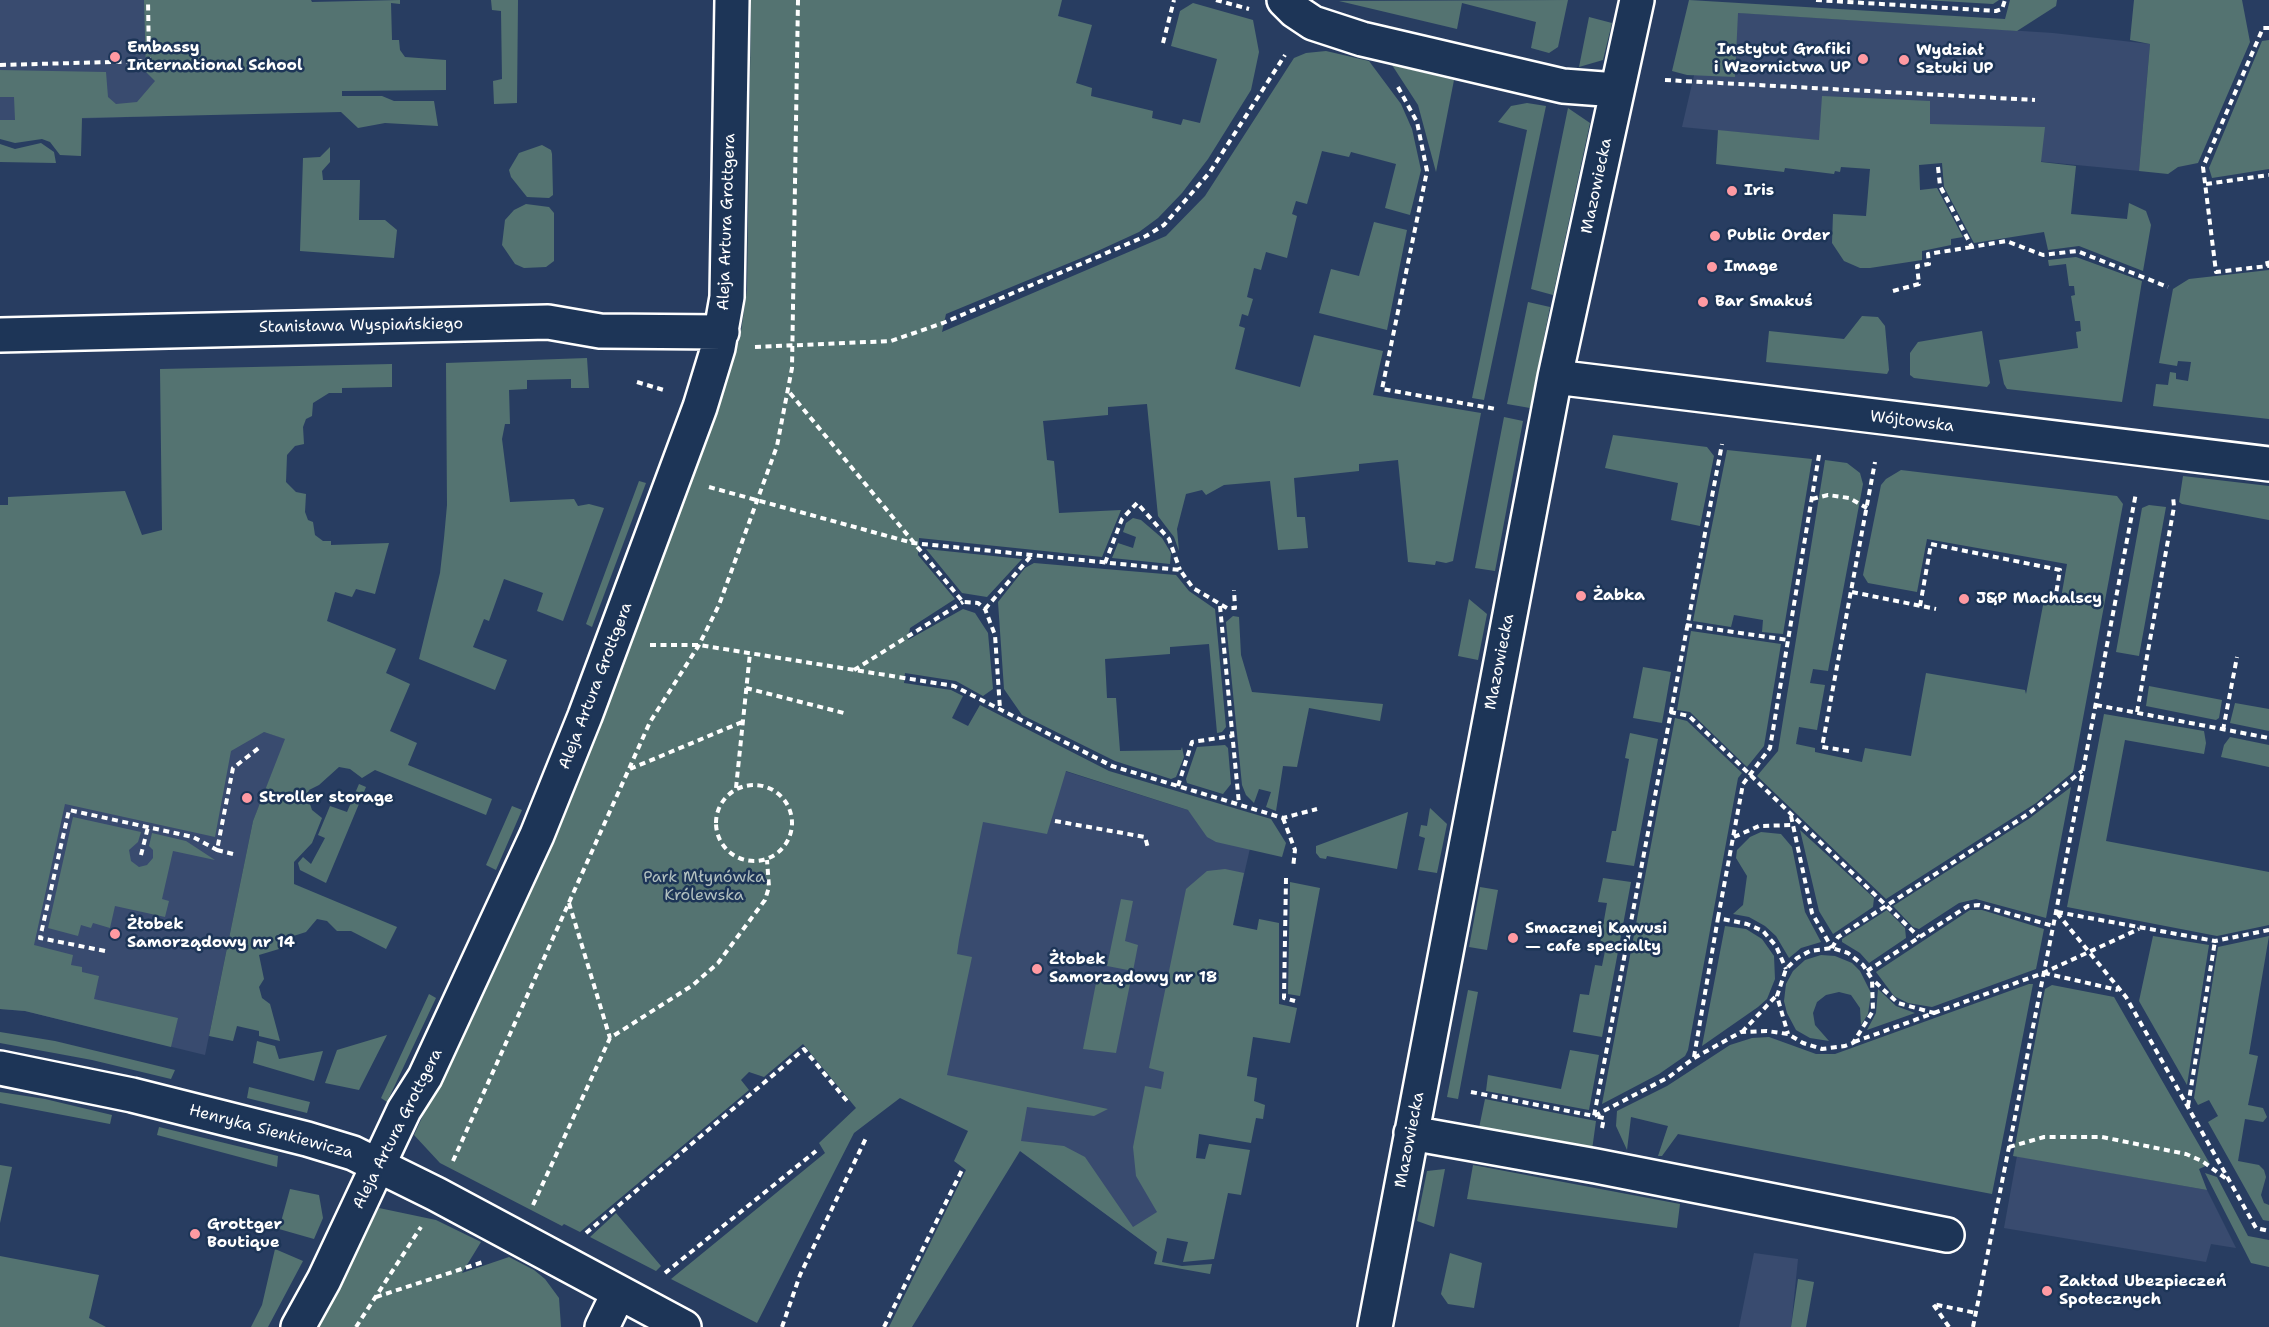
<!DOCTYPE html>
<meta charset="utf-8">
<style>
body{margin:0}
canvas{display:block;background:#283d61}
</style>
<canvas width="2269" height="1327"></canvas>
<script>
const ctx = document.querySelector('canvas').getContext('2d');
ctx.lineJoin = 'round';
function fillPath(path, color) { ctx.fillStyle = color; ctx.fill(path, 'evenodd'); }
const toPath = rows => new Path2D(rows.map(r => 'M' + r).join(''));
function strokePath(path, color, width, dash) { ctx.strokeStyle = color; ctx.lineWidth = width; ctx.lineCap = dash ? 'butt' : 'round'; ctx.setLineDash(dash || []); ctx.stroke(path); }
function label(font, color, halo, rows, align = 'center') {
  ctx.font = font + ' "Shantell Sans",sans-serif'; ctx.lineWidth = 5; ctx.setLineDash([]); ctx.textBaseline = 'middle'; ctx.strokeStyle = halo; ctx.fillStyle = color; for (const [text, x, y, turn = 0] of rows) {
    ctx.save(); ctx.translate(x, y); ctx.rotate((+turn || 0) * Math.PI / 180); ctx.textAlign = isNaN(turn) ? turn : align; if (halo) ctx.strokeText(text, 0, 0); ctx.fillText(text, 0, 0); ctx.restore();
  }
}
const built = toPath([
 [0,0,230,0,231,114,0,121],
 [1709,11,2053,33,2150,44,2139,171,1682,127],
 [0,687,165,702,186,706,286,739,253,821,205,1055,25,1011,0,1009],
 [900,719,1254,831,1157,1252,939,1091],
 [2017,1156,2207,1190,2236,1248,2211,1244,2206,1262,2004,1228],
 [1754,1253,1798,1259,1791,1327,1739,1327]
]);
const green = toPath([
 [144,0,311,0,312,2,400,0,400,4,391,3,392,40,399,40,400,50,405,57,446,60,446,90,342,91,342,96,382,96,394,101,434,101,438,126,385,123,358,128,341,112,82,118,81,156,60,155,50,142,42,139,15,143,0,139,0,120,15,120,14,97,0,97,0,70,106,72,108,97,116,104,137,102,155,81,146,72],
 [491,0,518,0,517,103,494,104,493,81,502,79,501,11,492,10],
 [751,0,1062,0,1058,16,1092,25,1076,83,1092,88,1091,96,1153,111,1152,118,1181,125,1183,119,1200,123,1217,59,1171,46,1180,11,1193,3,1253,20,1259,52,1251,90,1208,159,1182,193,1158,218,1139,232,1091,254,946,314,942,332,1166,236,1205,196,1294,58,1306,53,1326,51,1369,61,1401,104,1412,129,1421,170,1410,215,1385,208,1396,164,1351,152,1349,157,1322,151,1307,204,1296,201,1292,214,1297,216,1287,258,1266,252,1261,270,1254,268,1247,297,1253,299,1248,316,1242,314,1239,326,1245,328,1235,369,1300,387,1314,335,1383,351,1373,395,1481,413,1453,561,1446,563,1436,561,1435,565,1408,562,1398,460,1359,464,1359,471,1294,478,1297,517,1305,517,1308,548,1278,550,1270,481,1224,485,1206,495,1202,490,1186,494,1177,529,1179,551,1174,537,1158,516,1147,404,1108,407,1108,415,1043,421,1047,460,1054,461,1059,513,1121,510,1102,557,919,538,918,555,955,599,910,628,908,640,963,609,975,613,988,633,993,689,983,696,956,681,905,673,904,683,951,690,963,696,952,718,968,726,980,705,1109,771,1271,819,1286,843,1282,857,1216,842,1207,837,1188,810,1066,771,1047,834,983,822,959,940,957,954,972,957,947,1075,1108,1109,1094,1116,1027,1107,1021,1141,1064,1146,1085,1157,1133,1227,1157,1212,1136,1176,1133,1147,1145,1086,1161,1089,1164,1072,1149,1068,1186,889,1207,871,1225,869,1244,873,1233,925,1257,930,1259,919,1279,923,1279,1004,1297,1008,1290,1043,1253,1037,1247,1076,1257,1078,1254,1101,1265,1105,1263,1119,1256,1118,1251,1143,1199,1134,1196,1158,1205,1159,1209,1144,1250,1150,1241,1195,1228,1193,1214,1259,1183,1262,1188,1242,1167,1238,1162,1262,1182,1266,1212,1264,1210,1274,1154,1264,1157,1252,1020,1151,912,1327,889,1327,966,1170,954,1161,968,1131,900,1098,854,1133,757,1323,671,1279,825,1153,819,1143,856,1108,803,1044,764,1077,749,1072,741,1080,749,1090,580,1232,564,1224,562,1226,440,1163,414,1135,522,901,690,477,740,338,747,290],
 [1568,0,1558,47,1549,53,1531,48,1536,22,1462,3,1457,29,1339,1],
 [1689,0,2005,19,2010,0,2057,0,2056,6,2017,31,1738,13,1735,77,1687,75,1672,71],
 [1924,0,1999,0,1993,4],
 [2134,0,2242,0,2250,42,2198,163,2178,167,2168,174,2139,171,2150,44,2130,40],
 [1589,17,1612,23,1603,60,1579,67],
 [2269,40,2269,169,2212,178,2209,168,2262,41],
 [1392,65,1454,80,1436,172,1418,105],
 [1822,96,1930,101,1930,124,2045,127,2041,162,2076,166,2071,214,2127,219,2129,203,2146,211,2151,225,2143,271,2079,246,2048,250,2044,232,1974,243,1944,187,1942,163,1919,165,1920,190,1937,188,1963,237,1951,239,1951,245,1922,251,1922,260,1870,268,1860,268,1844,261,1832,243,1833,214,1866,216,1870,169,1841,167,1840,172,1835,171,1834,174,1785,168,1784,172,1716,164,1718,130,1819,140],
 [1527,103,1546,106,1484,400,1472,398,1527,130,1498,122,1511,106],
 [1568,108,1590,123,1553,295,1531,289],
 [41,143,54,152,56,163,0,162,0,144,15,149],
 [542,145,551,150,552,154,553,195,549,198,527,197,511,177,509,170,519,153],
 [330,147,330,162,322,171,323,180,360,180,359,220,385,220,397,230,394,258,300,251,303,158,320,157],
 [526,204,549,207,554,213,554,261,546,267,524,268,515,264,502,245,505,220,514,210],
 [1374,222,1407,230,1387,330,1319,313,1331,269,1359,276],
 [2076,257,2142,281,2122,402,2007,389,2004,384,1999,360,2078,348,2076,332,2081,331,2080,321,2075,321,2071,296,2075,295,2074,286,2069,286,2066,264,2049,266,2048,260],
 [2269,270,2269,419,2153,406,2156,384,2168,385,2170,372,2176,373,2176,379,2188,381,2191,362,2178,361,2177,366,2159,363,2173,289,2189,279],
 [1528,302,1550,307,1530,408,1507,404],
 [1862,316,1878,317,1885,326,1889,370,1887,374,1766,362,1769,331,1844,339],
 [1982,331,1990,383,1987,387,1914,378,1910,375,1910,353,1918,342],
 [587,358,589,388,571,388,571,379,527,380,527,389,509,390,510,424,505,424,502,439,510,502,574,499,578,506,589,504,604,508,563,621,537,611,543,593,504,579,489,621,484,619,473,647,507,660,495,690,419,659,440,573,444,538,447,505,446,363],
 [392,364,392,387,342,388,342,393,329,393,313,403,312,416,306,419,303,427,304,444,295,446,287,455,286,482,296,492,306,494,305,512,308,520,313,522,315,535,323,541,331,541,331,545,389,543,375,594,356,589,352,597,335,592,327,621,396,649,386,673,410,684,390,731,417,743,408,765,492,799,486,815,375,770,362,778,350,769,339,767,319,785,309,790,307,795,312,810,322,818,312,843,294,862,294,884,397,927,386,949,351,931,337,931,327,921,317,919,306,932,284,939,279,949,259,955,264,979,259,987,262,998,270,1004,280,1041,259,1036,259,1031,237,1026,233,1041,209,1036,253,821,285,739,264,732,231,751,215,837,65,804,34,945,73,955,71,965,82,967,82,972,99,976,94,999,178,1018,171,1047,25,1011,0,1009,0,505,8,505,8,497,125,491,142,535,162,530,160,369],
 [1504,417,1523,421,1495,571,1475,568],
 [1613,435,1707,447,1714,456,1700,526,1671,520,1678,483,1605,468],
 [1727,450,1812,459,1783,634,1762,632,1763,620,1734,615,1731,627,1693,621],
 [1825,460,1847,463,1860,473,1863,484,1828,671,1813,669,1810,683,1825,685,1817,730,1799,727,1796,744,1815,748,1815,752,1862,762,1865,748,1911,756,1926,673,2025,690,2026,694,2045,595,2061,598,2067,564,1927,539,1917,592,1868,583,1863,575,1881,485,1886,479,1901,470,2117,496,2123,504,2073,772,2036,803,1886,899,1757,776,1778,751],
 [2183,476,2269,486,2269,520,2182,504,2179,502],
 [639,481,646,483,592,627,586,624],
 [2149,505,2166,507,2139,656,2116,652,2142,508],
 [1133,518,1141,520,1162,538,1171,553,1170,564,1112,558,1118,543,1133,548,1136,537,1123,532,1126,523],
 [926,549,1022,559,987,597,962,593],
 [1034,563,1176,575,1189,591,1215,609,1226,727,1222,732,1217,733,1209,644,1170,647,1170,654,1105,659,1107,698,1116,698,1120,751,1181,750,1182,747,1184,757,1176,777,1171,779,1115,761,1022,715,1004,689,998,602,1025,568],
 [1469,599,1487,614,1478,660,1458,656],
 [1233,616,1239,617,1241,655,1252,692,1383,704,1380,721,1309,708,1297,767,1283,766,1276,811,1266,807,1271,792,1259,789,1254,803,1246,795,1242,785,1226,622],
 [1691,631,1781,644,1764,746,1747,767,1690,712,1677,710],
 [1643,667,1671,672,1662,723,1633,718],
 [2149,686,2222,700,2219,718,2216,720,2146,706],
 [2235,703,2269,709,2269,731,2230,723],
 [2104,714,2204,731,2206,743,2204,754,2125,740,2106,841,2269,872,2269,925,2217,936,2067,907],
 [1675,718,1687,721,1742,773,1738,778,1688,1050,1685,1056,1659,1074,1602,1104],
 [1630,733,1658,739,1634,866,1606,862,1612,831,1616,831,1629,759,1625,758],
 [2230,737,2269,745,2269,767,2221,757,2224,745],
 [1225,745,1228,748,1231,784,1223,794,1187,783,1186,779,1197,747],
 [359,784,366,787,326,883,300,870,298,863,303,857,311,864,325,838,318,835,330,806,347,812],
 [2071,787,2046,918,1976,899,1959,903,1919,929,1913,927,1893,906,2030,818],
 [512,806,522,810,496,870,486,865],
 [1430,808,1447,824,1437,873,1418,870,1425,838,1419,836,1421,825,1427,826],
 [1408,812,1397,869,1327,856,1326,859,1320,858,1316,853,1316,846],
 [73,817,141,832,138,842,129,850,131,861,139,867,147,865,153,858,153,850,149,846,152,833,186,841,215,860,173,851,162,899,169,901,165,917,115,906,110,928,93,923,91,928,81,925,78,936,48,928],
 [1800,830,1874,898,1873,907,1833,934,1819,911],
 [1761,832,1781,834,1792,847,1805,912,1821,942,1801,948,1789,958,1776,936,1765,926,1749,917,1733,914,1743,905,1747,876,1736,858,1737,850,1750,837],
 [1603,878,1631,882,1602,1037,1573,1032,1580,994,1589,995,1595,965,1602,966,1605,951,1599,949,1607,903,1598,902],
 [1290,882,1320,888,1300,996,1288,994],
 [1480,887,1498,890,1487,950,1469,947],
 [1121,899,1133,901,1125,941,1138,945,1133,971,1107,966],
 [1887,910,1905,928,1906,938,1869,963,1860,953,1842,942,1842,939],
 [1970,910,1982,910,2044,929,2036,969,1932,1007,1908,1003,1894,996,1876,972],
 [1725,926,1746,929,1762,939,1774,956,1775,979,1767,999,1758,1007,1702,1046],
 [2153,936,2209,945,2187,1085,2139,1001],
 [2269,936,2249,1054,2258,1056,2248,1105,2263,1108,2267,1117,2263,1122,2245,1119,2238,1161,2259,1165,2264,1170,2266,1177,2261,1195,2264,1203,2269,1205,2269,1221,2263,1220,2208,1122,2218,1116,2209,1100,2198,1105,2194,1098,2218,947],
 [1821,955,1835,956,1852,963,1860,971,1871,993,1868,1014,1861,1025,1860,1008,1851,995,1839,992,1826,995,1817,1002,1813,1013,1815,1025,1829,1041,1810,1038,1796,1030,1787,1013,1784,1001,1786,984,1793,971,1805,960],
 [1097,978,1130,984,1116,1053,1083,1049],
 [2029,984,2033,984,1992,1194,1678,1134,1662,1156,1658,1156,1668,1126,1631,1117,1627,1150,1616,1126,1617,1111,1667,1086,1730,1045,1752,1038,1769,1037,1816,1054,1835,1054],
 [2052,985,2114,997,2210,1164,2199,1169,2207,1190,2013,1156,2045,989],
 [1878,989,1896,1006,1915,1013,1867,1030,1876,1013],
 [1468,990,1478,992,1458,1099,1447,1097],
 [429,994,436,998,387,1102,381,1098],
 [0,1032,55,1041,175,1070,171,1079,92,1060,0,1043],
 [387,1035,359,1090,325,1083,337,1050],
 [257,1041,275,1046,279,1059,323,1051,314,1081,253,1063],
 [1570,1050,1599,1055,1589,1110,1486,1091,1488,1075,1561,1089],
 [249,1087,310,1102,307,1113,247,1098],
 [0,1092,45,1099,112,1115,110,1124,0,1103],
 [1485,1099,1596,1121,1592,1150,1479,1128],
 [159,1127,278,1156,277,1167,157,1135],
 [0,1165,12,1167,0,1223],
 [1473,1165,1680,1204,1677,1228,1467,1199],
 [1445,1169,1434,1227,1417,1221,1427,1171],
 [2205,1173,2217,1177,2248,1236,2269,1240,2269,1267,2251,1263],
 [290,1189,319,1195,323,1218,314,1239,279,1229],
 [379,1208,436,1220,481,1242,462,1273,509,1257,534,1270,545,1279,559,1298,561,1327,316,1327],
 [616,1213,661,1266,656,1271,590,1237],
 [275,1249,303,1261,268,1327,251,1327,262,1305],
 [1450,1253,1482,1263,1474,1308,1448,1304,1441,1294],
 [0,1256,99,1275,89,1318,106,1327,0,1327],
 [1798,1279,1814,1282,1806,1327,1791,1327]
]);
const path = toPath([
 [1216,0,1249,9],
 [1816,0,1996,11,2002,9,2005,0],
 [1163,43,1174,0],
 [0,65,149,61,148,0],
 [1665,80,2035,100],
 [1398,87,1417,122,1427,171,1382,389,1496,409],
 [1938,167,1940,186,1972,247,2006,241,2043,255,2077,251,2168,287],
 [2206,184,2269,175],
 [2267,261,2268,266,2216,272,2203,167,2263,28,2269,28],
 [1893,291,1919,284,1917,266,1929,264,1928,254,1972,247],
 [755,347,891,341,943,323,1146,236,1164,225,1210,172,1285,55],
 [637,382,667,391],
 [790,393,963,602,978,603,985,609,995,635,1000,709],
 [709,487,913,543,1180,570,1193,588,1227,608,1235,608,1234,590],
 [1812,499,1828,495,1849,498,1867,508],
 [1105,563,1122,519,1137,503,1169,539,1180,570],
 [1852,592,1936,609],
 [1220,606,1239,804],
 [1920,606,1931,544,2060,570,2056,594,2051,593],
 [985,609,1031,556],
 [1686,625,1788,640],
 [650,645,699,645,954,686,1112,766,1283,818,1317,809],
 [854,670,963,602],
 [746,688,844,713],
 [2096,705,2269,738],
 [1670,712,1689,716,1919,937],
 [2137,712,2174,507,2173,496],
 [2223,730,2237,657],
 [1849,751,1822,747,1875,462],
 [630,769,742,722],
 '716 823a38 38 0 1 1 76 0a38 38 0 1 1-76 0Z',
 [1178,786,1192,742,1232,736],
 [736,788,750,653],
 [1791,816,1812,913,1832,948],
 [1283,818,1295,850,1293,868],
 [1055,821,1145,837,1148,848],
 [1734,837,1759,826,1794,825],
 [233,854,217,850,233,768,260,747],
 [141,855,148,827],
 [1286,878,1284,998,1295,1001],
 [569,903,610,1038],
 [2057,912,2215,941,2269,930],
 [2057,913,2126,997,2256,1228,2269,1231],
 [1718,918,1743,784,1770,748,1819,455],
 [1832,948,1838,937,2028,814,2082,771],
 [105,951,40,938,69,810,193,837,217,850],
 [1867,971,1968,906,1979,905,2053,926],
 [2044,973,2118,990],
 [1934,1013,2043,973,2139,929],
 [1742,1032,1776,996],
 [1854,1042,1934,1013,1898,1003,1873,980],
 [1694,1057,1718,918,1747,924,1763,931,1776,946,1786,969],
 [1471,1092,1594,1116,1669,1077,1694,1058,1741,1032,1767,1031,1788,1034,1803,1043,1822,1049,1845,1046,1853,1043,1873,1011,1872,979,1863,965,1848,953,1832,948,1810,951,1797,958,1786,969,1777,996,1788,1034],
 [2188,1106,2215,941],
 [1602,1128,1604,1118,1594,1116,1722,444],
 [2009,1147,2044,1137,2102,1137,2186,1154,2202,1161,2228,1180],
 [453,1161,650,722,699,645,719,605,777,446,792,368,798,0],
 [533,1205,610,1038,693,985,718,963,765,900,769,887,767,860],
 [586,1233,804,1049,847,1101],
 [665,1273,816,1151],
 [376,1297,483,1262],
 [356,1327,421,1227],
 [782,1327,800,1275,867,1136],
 [884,1327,962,1170],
 [1949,1327,1933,1304,1976,1313],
 [1973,1327,2056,912,2136,493]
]);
const minor = toPath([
 [1284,0,1295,11,1313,23,1362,39,1563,86,1617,90],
 [0,335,548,322,600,331,722,332],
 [1555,377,2269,464],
 [0,1068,132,1095,307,1139,353,1153,436,1194,684,1327],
 [1411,1133,1596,1166,1947,1235],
 [298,1327,324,1280,404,1110,425,1077,537,835,585,716,700,407,718,348,727,297,732,0],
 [602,1327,618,1294],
 [1375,1327,1555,377,1637,0]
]);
const markers = [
 [115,57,6,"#ff9aa2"],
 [1863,59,6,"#ff9aa2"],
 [1904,60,6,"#ff9aa2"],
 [1732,191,6,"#ff9aa2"],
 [1715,236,6,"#ff9aa2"],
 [1712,267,6,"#ff9aa2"],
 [1703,302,6,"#ff9aa2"],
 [1581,596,6,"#ff9aa2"],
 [1964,599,6,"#ff9aa2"],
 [247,798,6,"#ff9aa2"],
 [115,934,6,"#ff9aa2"],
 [1513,938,6,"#ff9aa2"],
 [1037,969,6,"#ff9aa2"],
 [195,1234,6,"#ff9aa2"],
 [2047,1291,6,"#ff9aa2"]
];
const poiNames = [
 ["Embassy",127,48],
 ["International School",127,66],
 ["Instytut Grafiki",1851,50,"right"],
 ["i Wzornictwa UP",1851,68,"right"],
 ["Wydział",1916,51],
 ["Sztuki UP",1916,69],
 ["Iris",1744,191],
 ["Public Order",1727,236],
 ["Image",1724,267],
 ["Bar Smakuś",1715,302],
 ["Żabka",1593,596],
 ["J&P Machalscy",1976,599],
 ["Stroller storage",259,798],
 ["Żłobek",127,925],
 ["Samorządowy nr 14",127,943],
 ["Smacznej Kawusi",1525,929],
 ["— cafe specialty",1525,947],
 ["Żłobek",1049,960],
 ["Samorządowy nr 18",1049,978],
 ["Grottger",207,1225],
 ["Boutique",207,1243],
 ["Zakład Ubezpieczeń",2059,1282],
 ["Społecznych",2059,1300]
];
const streetNames = [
 ["Mazowiecka",1597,186,-78],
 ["Aleja Artura Grottgera",727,222,-88],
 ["Stanisława Wyspiańskiego",361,326,-1],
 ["Wójtowska",1912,422,7],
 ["Mazowiecka",1500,662,-79],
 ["Aleja Artura Grottgera",596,686,-69],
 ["Aleja Artura Grottgera",398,1129,-63],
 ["Henryka Sienkiewicza",271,1132,15],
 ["Mazowiecka",1410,1140,-79]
];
const parkNames = [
 ["Park Młynówka",704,878],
 ["Królewska",704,896]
];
fillPath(built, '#394b6f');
fillPath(green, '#547371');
strokePath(minor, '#fff', 38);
strokePath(path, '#fff', 4, [6, 4.5]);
strokePath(minor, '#1d3557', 33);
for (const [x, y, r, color] of markers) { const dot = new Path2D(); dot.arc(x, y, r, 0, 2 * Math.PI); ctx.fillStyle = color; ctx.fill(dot); strokePath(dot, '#1d3557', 2); }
label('bold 16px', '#fff', '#1d3557', poiNames, 'left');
label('16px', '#fff', '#1d3557', streetNames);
label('16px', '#b2c0bf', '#1d3557', parkNames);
</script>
